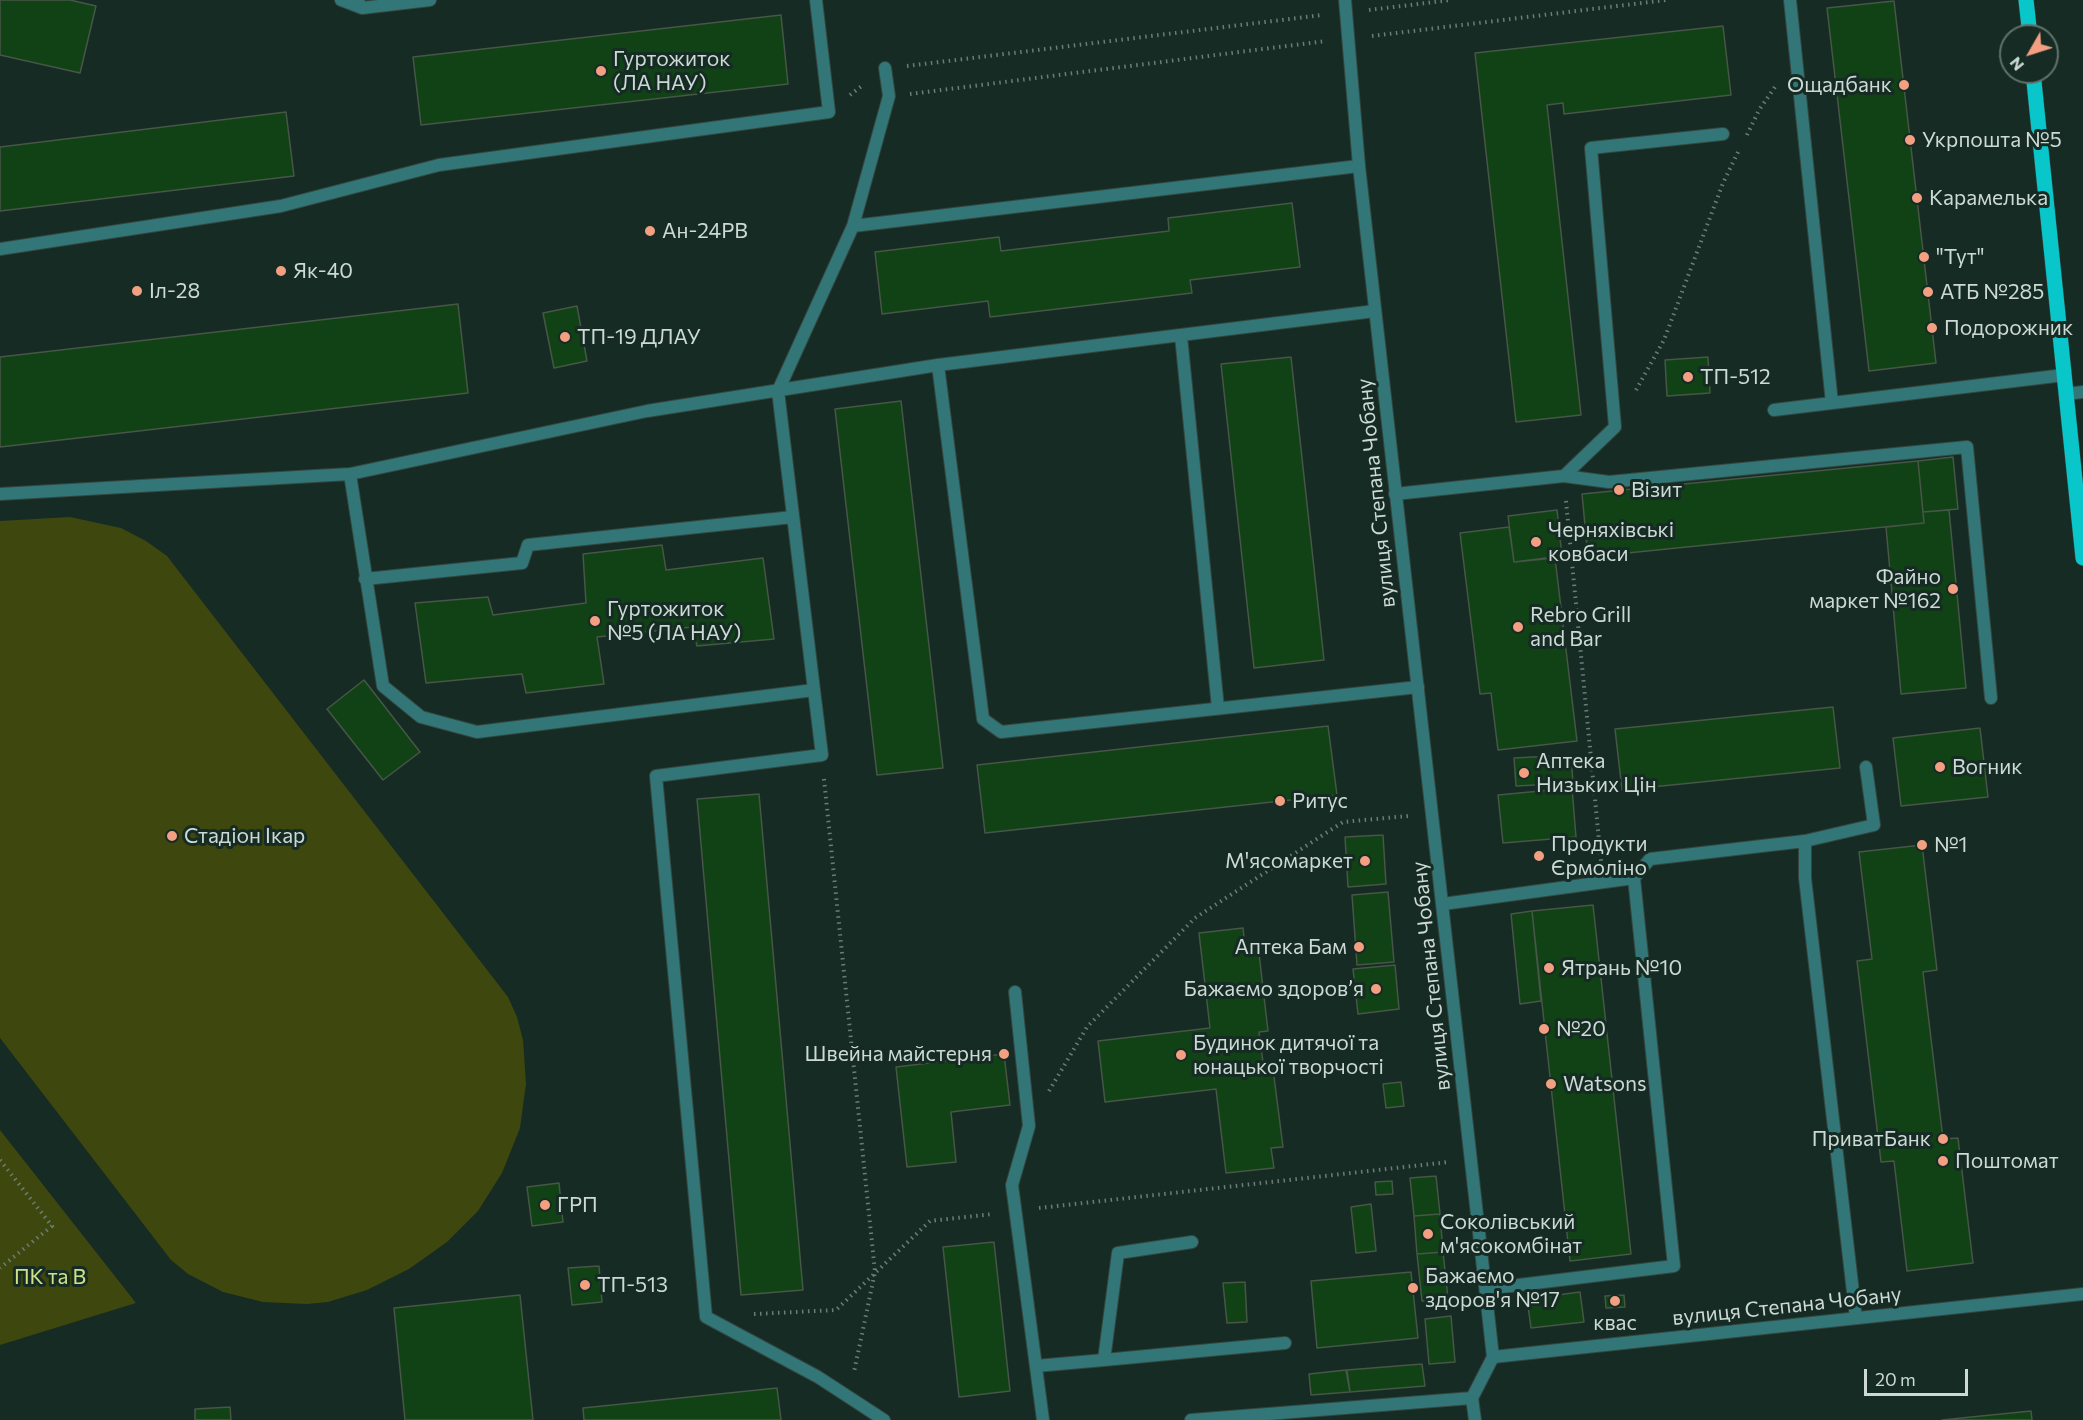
<!DOCTYPE html>
<meta charset="utf-8">
<style>
body{margin:0}
#map{position:relative;width:2083px;height:1420px;overflow:hidden;background:#162b24;font-family:Commissioner,sans-serif}
canvas{display:block}
.north{position:absolute;left:1999px;top:24px;width:60px;height:60px;box-sizing:border-box;background:#162b24;border:2px solid #5f716a;border-radius:50%;rotate:231deg;font-size:16px;font-weight:700;line-height:24px;text-align:center;color:#ccd9d4}
.north::after{content:'';display:block;margin:auto;width:21px;height:27px;background:#f39f82;clip-path:polygon(50% 0,100% 100%,50% 72%,0 100%)}
.scale{position:absolute;left:1864px;top:1369px;width:104px;height:27px;box-sizing:border-box;border:3px solid #ccd9d4;border-top:0;padding-left:8px;font-size:18px;line-height:21px;white-space:nowrap;color:#ccd9d4;-webkit-text-stroke:4px #162b24;paint-order:stroke}
</style>
<div id="map">
<canvas width="2083" height="1420"></canvas>
<div class="north">N</div>
<div class="scale">20 m</div>
</div>
<script>
const ctx = document.querySelector('canvas').getContext('2d');
ctx.lineJoin = 'round';
function fillPath(path, color) { ctx.fillStyle = color; ctx.fill(path, 'evenodd'); }
const toPath = rows => new Path2D(rows.map(r => 'M' + r).join(''));
function strokePath(path, color, width, dash) { ctx.strokeStyle = color; ctx.lineWidth = width; ctx.lineCap = dash ? 'butt' : 'round'; ctx.setLineDash(dash || []); ctx.stroke(path); }
function label(font, color, halo, rows, align = 'center') {
  ctx.font = font + ' Commissioner,sans-serif'; ctx.lineWidth = 6; ctx.setLineDash([]); ctx.textBaseline = 'middle'; ctx.strokeStyle = halo; ctx.fillStyle = color; for (const [text, x, y, turn = 0] of rows) {
    ctx.save(); ctx.translate(x, y); ctx.rotate((+turn || 0) * Math.PI / 180); ctx.textAlign = isNaN(turn) ? turn : align; if (halo) ctx.strokeText(text, 0, 0); ctx.fillText(text, 0, 0); ctx.restore();
  }
}
const green = toPath([
 [70,517,121,528,146,541,167,556,508,997,517,1017,523,1040,526,1084,520,1128,502,1173,478,1211,447,1242,409,1269,367,1290,328,1302,307,1304,263,1302,223,1292,188,1274,171,1260,0,1038,0,521],
 [0,1130,136,1303,0,1345]
]);
const building = toPath([
 [0,0,70,0,96,6,80,73,0,55,0,0],
 [1894,1,1936,363,1869,371,1827,8,1894,1],
 [781,15,788,84,421,125,413,57,781,15],
 [1723,26,1731,95,1564,114,1563,103,1547,105,1581,415,1516,422,1475,53,1723,26],
 [286,112,294,176,0,211,0,147,286,112],
 [1292,203,1300,267,1190,280,1192,293,990,317,988,301,882,314,875,252,999,237,1001,251,1169,231,1168,218,1292,203],
 [458,304,468,393,0,447,0,357,458,304],
 [577,306,587,361,554,368,543,313,577,306],
 [1291,357,1324,660,1254,668,1221,364,1291,357],
 [1708,357,1710,393,1667,396,1665,360,1708,357],
 [901,401,943,768,877,775,835,409,901,401],
 [1953,457,1958,509,1923,512,1918,461,1953,457],
 [1918,461,1924,523,1588,557,1582,494,1918,461],
 [1557,510,1562,556,1514,562,1508,516,1557,510],
 [1949,510,1966,688,1901,694,1886,527,1924,523,1923,512,1949,510],
 [1509,527,1514,562,1555,558,1577,741,1498,750,1491,693,1480,694,1460,533,1509,527],
 [662,545,666,570,763,558,774,639,697,646,692,627,597,637,604,684,526,693,522,674,426,683,415,603,488,597,493,615,586,603,583,554,662,545],
 [364,680,420,752,383,780,327,709,364,680],
 [1833,707,1840,768,1622,790,1615,729,1833,707],
 [1328,726,1337,795,985,833,977,765,1328,726],
 [1980,728,1988,797,1901,806,1893,738,1980,728],
 [1571,755,1573,783,1516,786,1514,758,1571,755],
 [1572,788,1576,837,1503,843,1498,795,1572,788],
 [759,794,803,1290,741,1295,697,799,759,794],
 [1383,835,1386,884,1348,887,1345,837,1383,835],
 [1922,845,1937,970,1923,972,1943,1139,1958,1138,1973,1263,1907,1271,1894,1161,1881,1162,1857,961,1872,959,1859,852,1922,845],
 [1388,892,1394,962,1357,965,1352,895,1388,892],
 [1593,905,1631,1254,1570,1261,1532,911,1593,905],
 [1532,911,1541,1001,1520,1004,1511,914,1532,911],
 [1243,928,1245,946,1258,945,1268,1031,1259,1032,1264,1070,1273,1069,1283,1147,1271,1148,1274,1168,1226,1173,1216,1089,1105,1102,1098,1041,1210,1028,1199,933,1243,928],
 [1395,965,1399,1009,1358,1014,1353,969,1395,965],
 [1004,1054,1010,1105,951,1112,956,1162,907,1167,896,1067,1004,1054],
 [1401,1082,1404,1106,1386,1108,1383,1084,1401,1082],
 [1436,1176,1440,1214,1414,1216,1410,1178,1436,1176],
 [1392,1181,1393,1194,1376,1195,1375,1182,1392,1181],
 [559,1183,563,1222,532,1226,527,1187,559,1183],
 [1371,1204,1376,1251,1356,1253,1351,1207,1371,1204],
 [1440,1214,1443,1252,1417,1254,1414,1216,1440,1214],
 [994,1242,1010,1391,959,1397,943,1247,994,1242],
 [1443,1252,1448,1299,1422,1301,1417,1254,1443,1252],
 [599,1266,602,1302,572,1305,568,1268,599,1266],
 [1411,1272,1418,1338,1317,1348,1311,1281,1411,1272],
 [1245,1282,1247,1322,1227,1323,1223,1283,1245,1282],
 [1580,1292,1584,1322,1531,1328,1527,1299,1580,1292],
 [520,1295,533,1420,405,1420,394,1308,520,1295],
 [1624,1295,1625,1307,1606,1308,1605,1296,1624,1295],
 [1451,1316,1455,1362,1429,1364,1425,1319,1451,1316],
 [1422,1364,1425,1386,1350,1392,1347,1370,1422,1364],
 [1346,1370,1350,1392,1311,1395,1309,1374,1346,1370],
 [777,1388,781,1420,584,1420,583,1408,777,1388],
 [230,1407,231,1420,195,1420,195,1409,230,1407],
 [2031,1411,2032,1420,1942,1420,1981,1416,2031,1411]
]);
const path = toPath([
 [1369,10,1451,0],
 [1372,36,1666,0],
 [907,66,1322,15],
 [910,94,1326,41],
 [850,95,863,85],
 [1747,135,1759,110,1775,87],
 [1636,390,1664,340,1723,183,1738,152],
 [1566,501,1601,861],
 [824,779,875,1272,854,1372],
 [1049,1091,1087,1027,1195,918,1343,822,1408,816],
 [0,1160,52,1226,0,1268],
 [1039,1208,1449,1162],
 [754,1314,836,1310,930,1221,993,1214]
]);
const lane = toPath([
 [341,0,362,8],
 [357,0,362,8,430,0],
 [1790,0,1832,403,2064,375],
 [853,226,1359,166],
 [0,249,281,206,439,165,829,112,816,0],
 [1181,336,1218,708],
 [938,365,983,719,1001,732,1418,687],
 [1774,410,1832,403],
 [350,474,383,686,421,717,477,732,814,690,778,391,853,226,889,96,885,68],
 [1564,476,1615,427,1591,148,1723,134],
 [0,494,350,474,647,411,938,365,1375,311],
 [1395,494,1564,476,1609,482,1967,447,1991,698],
 [365,579,522,563,528,545,793,517],
 [814,690,822,755,656,776,706,1317,818,1377,884,1420],
 [1805,841,1805,878,1856,1318],
 [1634,878,1650,859,1805,841,1874,825,1866,767],
 [1443,904,1634,878,1674,1266,1486,1289],
 [1015,992,1029,1126,1012,1185,1043,1420],
 [1104,1360,1285,1343],
 [1036,1366,1104,1360,1118,1253,1192,1242],
 [1472,1398,1475,1420],
 [1191,1420,1472,1398,1493,1357]
]);
const street = toPath([
 [1345,0,1359,166,1493,1357,2083,1294],
 [2066,394,2083,392]
]);
const primary = toPath([
 [2026,0,2030,36],
 [2033,72,2083,558]
]);
const markers = [
 [601,71,6,"#f39f82"],
 [1904,85,6,"#f39f82"],
 [1910,140,6,"#f39f82"],
 [1917,198,6,"#f39f82"],
 [650,231,6,"#f39f82"],
 [1924,257,6,"#f39f82"],
 [281,271,6,"#f39f82"],
 [137,291,6,"#f39f82"],
 [1928,292,6,"#f39f82"],
 [1932,328,6,"#f39f82"],
 [565,337,6,"#f39f82"],
 [1688,377,6,"#f39f82"],
 [1619,490,6,"#f39f82"],
 [1536,542,6,"#f39f82"],
 [1953,589,6,"#f39f82"],
 [595,621,6,"#f39f82"],
 [1518,627,6,"#f39f82"],
 [1940,767,6,"#f39f82"],
 [1524,773,6,"#f39f82"],
 [1280,801,6,"#f39f82"],
 [172,836,6,"#f39f82"],
 [1922,845,6,"#f39f82"],
 [1539,856,6,"#f39f82"],
 [1365,861,6,"#f39f82"],
 [1359,947,6,"#f39f82"],
 [1549,968,6,"#f39f82"],
 [1376,989,6,"#f39f82"],
 [1544,1029,6,"#f39f82"],
 [1004,1054,6,"#f39f82"],
 [1181,1055,6,"#f39f82"],
 [1551,1084,6,"#f39f82"],
 [1943,1139,6,"#f39f82"],
 [1943,1161,6,"#f39f82"],
 [545,1205,6,"#f39f82"],
 [1428,1234,6,"#f39f82"],
 [585,1285,6,"#f39f82"],
 [1413,1288,6,"#f39f82"],
 [1615,1301,6,"#f39f82"]
];
const poiNames = [
 ["Гуртожиток",613,59],
 ["(ЛА НАУ)",613,83],
 ["Ощадбанк",1892,85,"right"],
 ["Укрпошта №5",1922,140],
 ["Карамелька",1929,198],
 ["Ан-24РВ",662,231],
 ["\"Тут\"",1936,257],
 ["Як-40",293,271],
 ["Іл-28",149,291],
 ["АТБ №285",1940,292],
 ["Подорожник",1944,328],
 ["ТП-19 ДЛАУ",577,337],
 ["ТП-512",1700,377],
 ["Візит",1631,490],
 ["Черняхівські",1548,530],
 ["ковбаси",1548,554],
 ["Файно",1941,577,"right"],
 ["маркет №162",1941,601,"right"],
 ["Гуртожиток",607,609],
 ["№5 (ЛА НАУ)",607,633],
 ["Rebro Grill",1530,615],
 ["and Bar",1530,639],
 ["Аптека",1536,761],
 ["Низьких Цін",1536,785],
 ["Вогник",1952,767],
 ["Ритус",1292,801],
 ["Стадіон Ікар",184,836],
 ["Продукти",1551,844],
 ["Єрмоліно",1551,868],
 ["№1",1934,845],
 ["М'ясомаркет",1353,861,"right"],
 ["Аптека Бам",1347,947,"right"],
 ["Ятрань №10",1561,968],
 ["Бажаємо здоров’я",1364,989,"right"],
 ["№20",1556,1029],
 ["Будинок дитячої та",1193,1043],
 ["юнацької творчості",1193,1067],
 ["Швейна майстерня",992,1054,"right"],
 ["Watsons",1563,1084],
 ["ПриватБанк",1931,1139,"right"],
 ["Поштомат",1955,1161],
 ["ГРП",557,1205],
 ["Соколівський",1440,1222],
 ["м'ясокомбінат",1440,1246],
 ["Бажаємо",1425,1276],
 ["здоров'я №17",1425,1300],
 ["ТП-513",597,1285],
 ["квас",1615,1323,"center"]
];
const streetNames = [
 ["вулиця Степана Чобану",1376,493,-96],
 ["вулиця Степана Чобану",1431,976,-96],
 ["вулиця Степана Чобану",1787,1306,-6]
];
const parkNames = [
 ["ПК та В",50,1277]
];
fillPath(green, '#3e470e');
fillPath(building, '#114216');
strokePath(building, '#475647', 1.5);
strokePath(lane, '#334740', 14);
strokePath(street, '#334740', 14);
strokePath(primary, '#334740', 16);
strokePath(path, '#6c7d77', 4, [1.5, 4.5]);
strokePath(lane, '#337677', 12);
strokePath(street, '#337677', 12);
strokePath(primary, '#09c6ca', 15);
for (const [x, y, r, color] of markers) { const dot = new Path2D(); dot.arc(x, y, r, 0, 2 * Math.PI); ctx.fillStyle = color; ctx.fill(dot); strokePath(dot, '#162b24', 2); }
label('21px', '#ccd9d4', '#162b24', poiNames, 'left');
label('21px', '#ccd9d4', '#162b24', streetNames);
label('21px', '#cee285', '#162b24', parkNames);
</script>
